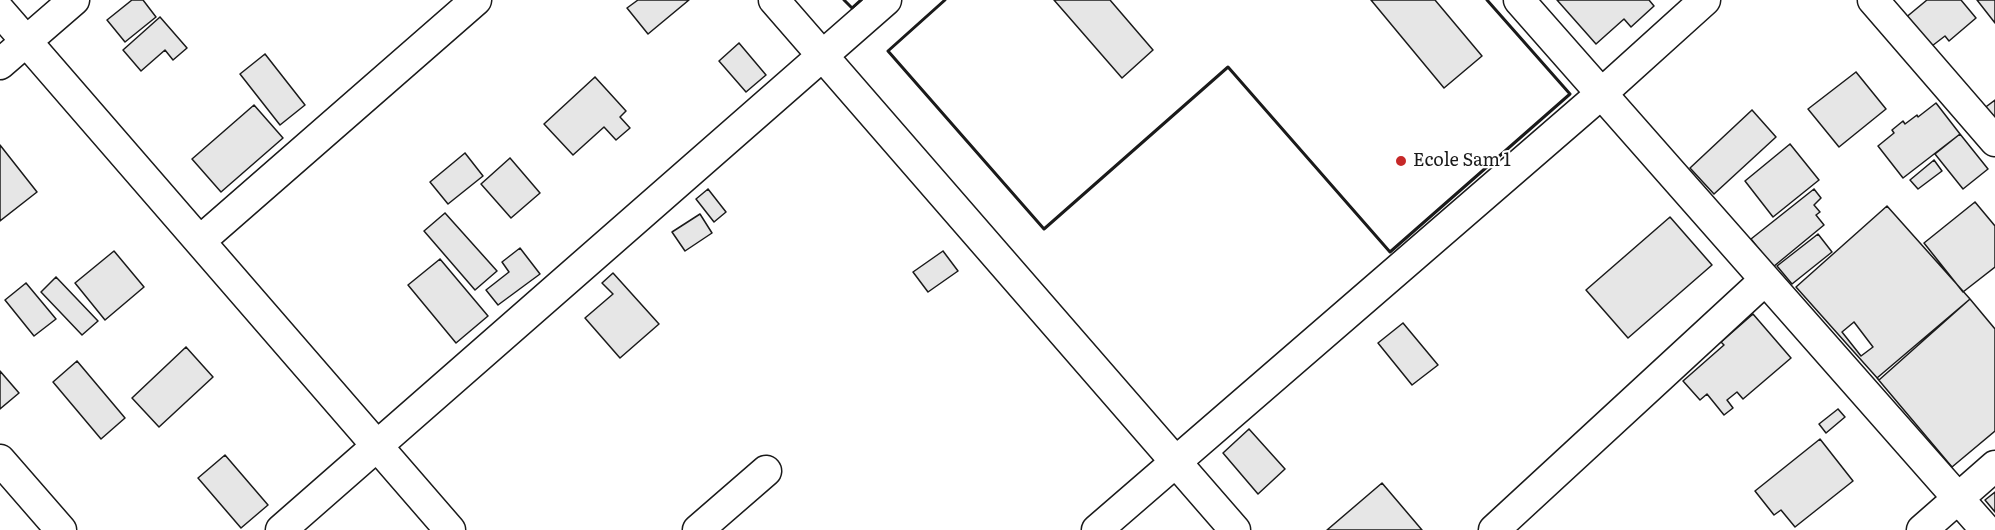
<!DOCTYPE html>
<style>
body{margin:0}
canvas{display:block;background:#fff}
</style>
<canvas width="1995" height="530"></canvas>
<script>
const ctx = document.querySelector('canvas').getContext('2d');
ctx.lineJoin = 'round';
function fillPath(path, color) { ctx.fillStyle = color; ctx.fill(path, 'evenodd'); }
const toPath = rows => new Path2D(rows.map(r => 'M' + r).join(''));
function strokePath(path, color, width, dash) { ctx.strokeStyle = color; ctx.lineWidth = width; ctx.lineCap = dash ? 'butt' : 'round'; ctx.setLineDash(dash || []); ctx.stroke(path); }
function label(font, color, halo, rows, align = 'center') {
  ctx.font = font + ' Literata,serif'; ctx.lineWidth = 4.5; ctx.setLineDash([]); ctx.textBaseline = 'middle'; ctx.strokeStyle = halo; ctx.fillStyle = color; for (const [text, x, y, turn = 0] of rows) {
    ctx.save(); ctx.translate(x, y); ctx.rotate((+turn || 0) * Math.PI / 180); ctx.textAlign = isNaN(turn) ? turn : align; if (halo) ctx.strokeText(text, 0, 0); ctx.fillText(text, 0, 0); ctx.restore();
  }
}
const building = toPath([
 [132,0,143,0,156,17,125,42,107,20,132,0],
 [638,0,689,0,648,34,627,8,638,0],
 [1054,0,1110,0,1153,50,1122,78,1054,0],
 [1371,0,1435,0,1482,56,1444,88,1371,0],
 [1557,0,1649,0,1654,6,1631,27,1624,19,1596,44,1557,0],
 [1927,0,1961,0,1976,18,1949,41,1945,36,1928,49,1904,19,1927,0],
 [1977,0,1995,0,1995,23,1977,0],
 [160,17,187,48,173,60,165,50,141,71,123,50,160,17],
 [739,43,766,75,746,92,719,61,739,43],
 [265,54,305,105,280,125,240,74,265,54],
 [1856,72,1886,109,1839,147,1808,109,1856,72],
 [595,77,626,111,620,117,630,128,616,140,604,127,573,155,544,124,595,77],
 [1995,100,1995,123,1983,109,1995,100],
 [1936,103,1960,134,1903,178,1878,146,1894,133,1892,130,1903,121,1905,124,1917,115,1918,117,1936,103],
 [254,105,283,138,221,192,192,159,254,105],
 [1752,110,1776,137,1714,194,1690,168,1752,110],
 [1960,134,1988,169,1963,189,1935,154,1960,134],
 [1790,144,1819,180,1773,217,1745,181,1790,144],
 [0,145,37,192,0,221,0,145],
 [465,153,483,176,448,204,430,182,465,153],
 [510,158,540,193,511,218,481,184,510,158],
 [1934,160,1942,171,1918,189,1910,180,1934,160],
 [708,189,726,212,714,222,696,199,708,189],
 [1814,189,1821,198,1814,205,1820,212,1816,215,1824,225,1773,267,1751,239,1814,189],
 [1975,202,1995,226,1995,267,1963,292,1924,243,1975,202],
 [1887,206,1970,299,1879,380,1796,287,1887,206],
 [445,213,497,271,475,290,424,231,445,213],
 [700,214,712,233,685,251,672,232,700,214],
 [1670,217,1712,265,1628,338,1586,290,1670,217],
 [1818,234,1832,252,1792,284,1777,266,1818,234],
 [520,248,540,274,498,305,486,290,509,272,502,262,520,248],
 [114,251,144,287,105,320,75,283,114,251],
 [943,251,958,271,928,292,913,272,943,251],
 [440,259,488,316,456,343,408,285,440,259],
 [613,273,659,324,620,358,585,318,613,294,602,283,613,273],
 [56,277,98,321,82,335,41,292,56,277],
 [26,283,56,319,34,336,5,300,26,283],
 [1970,299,1995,329,1995,431,1952,467,1877,378,1970,299],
 [1753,314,1791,358,1743,399,1737,392,1727,400,1733,408,1724,415,1707,394,1700,400,1683,381,1724,345,1721,342,1753,314],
 [1854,322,1873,347,1861,356,1842,332,1854,322],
 [1403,323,1438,365,1412,385,1378,343,1403,323],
 [186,347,213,377,159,427,132,398,186,347],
 [77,361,125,418,101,439,53,382,77,361],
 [0,371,19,393,0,409,0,371],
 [1838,409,1845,417,1826,433,1819,424,1838,409],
 [1249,429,1285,469,1258,494,1223,453,1249,429],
 [1820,439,1853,481,1795,527,1781,510,1774,515,1755,491,1820,439],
 [225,455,268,505,241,528,198,478,225,455],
 [1382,483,1422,530,1327,530,1382,483],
 [1995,492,1995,512,1985,500,1995,492]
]);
const minor = toPath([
 [774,0,1235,530],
 [1519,0,1986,530],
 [1873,0,1995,141],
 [0,11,450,530],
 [0,64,74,0],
 [200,241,476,0],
 [0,460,61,530],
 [281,530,886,0],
 [698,530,766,471],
 [1097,530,1601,94,1705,0],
 [1494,530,1765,280],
 [1922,530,1995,466]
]);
const wall = toPath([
 [844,0,852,8,861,0],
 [945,0,888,51,1044,229,1228,67,1390,252,1570,94,1487,0]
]);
const markers = [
 [1401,161,6,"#c62828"]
];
const poiNames = [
 ["Ecole Sam 1",1413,161]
];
fillPath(building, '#e6e6e6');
strokePath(building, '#1a1a1a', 1.5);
strokePath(minor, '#1a1a1a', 33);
strokePath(minor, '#fff', 30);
strokePath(wall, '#1a1a1a', 3);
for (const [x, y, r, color] of markers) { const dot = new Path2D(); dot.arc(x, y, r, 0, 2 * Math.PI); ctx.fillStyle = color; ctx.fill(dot); strokePath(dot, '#fff', 2); }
label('18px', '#1a1a1a', '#fff', poiNames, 'left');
</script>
